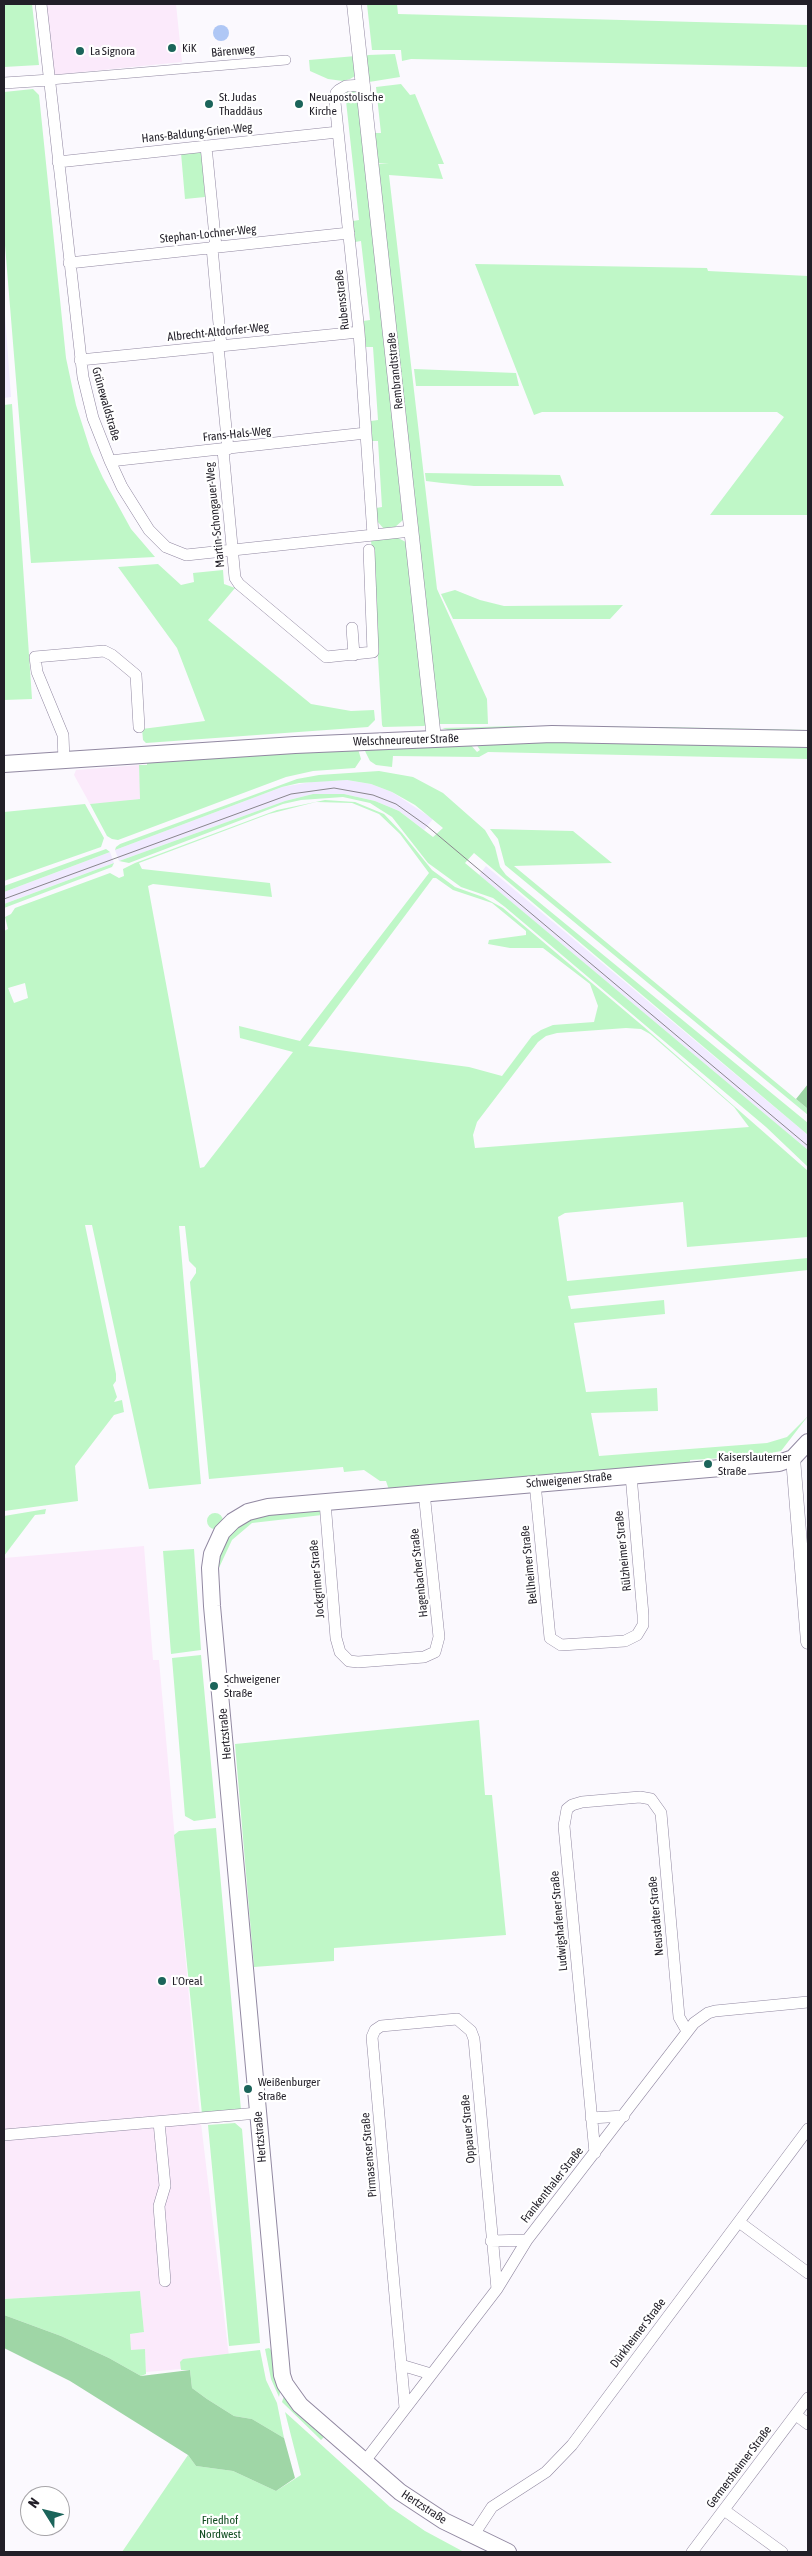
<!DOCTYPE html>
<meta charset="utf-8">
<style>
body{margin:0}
#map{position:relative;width:812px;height:2556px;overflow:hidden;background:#fbf9fe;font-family:"Asap Condensed",sans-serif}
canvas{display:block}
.frame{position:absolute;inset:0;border:5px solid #221f28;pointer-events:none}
.north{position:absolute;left:20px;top:2486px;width:50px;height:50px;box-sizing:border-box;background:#fff;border:1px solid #a7a5a9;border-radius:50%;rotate:306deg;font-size:14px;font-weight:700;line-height:20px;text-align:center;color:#221f28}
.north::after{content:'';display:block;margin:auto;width:18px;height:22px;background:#1b645a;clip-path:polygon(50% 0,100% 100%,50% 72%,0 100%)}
</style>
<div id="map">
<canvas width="812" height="2556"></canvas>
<div class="frame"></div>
<div class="north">N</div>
</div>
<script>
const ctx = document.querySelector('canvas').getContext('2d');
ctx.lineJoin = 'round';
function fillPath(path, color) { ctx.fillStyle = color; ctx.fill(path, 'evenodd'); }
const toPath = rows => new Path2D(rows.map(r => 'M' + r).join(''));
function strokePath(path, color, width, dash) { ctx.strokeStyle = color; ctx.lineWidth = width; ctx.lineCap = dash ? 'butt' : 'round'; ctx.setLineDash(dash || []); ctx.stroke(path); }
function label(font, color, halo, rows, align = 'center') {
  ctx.font = font + ' "Asap Condensed",sans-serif'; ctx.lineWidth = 4.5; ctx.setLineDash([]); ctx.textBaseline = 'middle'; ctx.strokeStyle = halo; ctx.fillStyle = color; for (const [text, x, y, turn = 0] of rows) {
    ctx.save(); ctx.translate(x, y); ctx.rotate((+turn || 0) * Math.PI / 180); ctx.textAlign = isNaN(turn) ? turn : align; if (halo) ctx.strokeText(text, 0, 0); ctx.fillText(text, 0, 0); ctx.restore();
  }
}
const commercial = toPath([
 [46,4,176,4,182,62,53,75],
 [139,765,141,799,129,800,129,802,90,804,74,775,76,770],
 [144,1546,153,1660,159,1660,198,2098,230,2365,146,2372,145,2350,131,2351,130,2334,144,2332,140,2291,4,2299,4,1558]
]);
const built = toPath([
 [4,301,11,397,4,398],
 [347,780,371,784,392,792,433,819,424,830,399,811,375,801,344,794,313,794,285,801,119,861,115,850,282,787,317,781],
 [110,852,114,863,4,904,4,892],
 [486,866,808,1135,808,1150,479,875]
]);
const green = toPath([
 [4,4,32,4,39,65,4,67],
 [367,4,397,4,398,14,808,25,808,67,411,59,402,61,401,50,372,50],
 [395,54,400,77,369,82,365,57,368,55],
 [356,56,355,76,350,79,343,81,328,79,310,71,309,60],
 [401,84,410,95,415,94,444,164,438,164,443,179,389,175,437,589,487,699,488,724,439,724,377,164,389,164,376,163,374,133,381,133,376,87],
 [33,89,39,95,66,358,76,405,91,452,103,478,131,529,155,557,31,563,4,233,4,92],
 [348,91,354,91,358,95,403,520,394,528,384,529,377,521,376,508,382,507,378,441,372,441,371,421,378,420,373,347,366,347,363,321,370,320,361,241,355,242,353,221,359,220,346,101,340,102,342,95],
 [202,152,205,197,185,199,181,153],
 [475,264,707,268,708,271,808,276,808,515,710,515,784,417,777,412,542,412,534,415],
 [414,369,516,373,519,386,416,386],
 [12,404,32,699,4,700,4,405],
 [425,473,560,475,564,486,474,486,442,483,426,481],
 [396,537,406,542,427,725,424,726,383,727,382,725,371,539],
 [158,564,181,585,194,582,193,573,223,570,224,584,235,588,208,620,311,704,351,711,374,710,375,720,368,727,146,743,143,740,142,729,205,721,177,648,118,567],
 [455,590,480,600,504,606,623,605,610,619,453,619,441,594],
 [518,726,654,727,654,731,448,730,442,728],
 [659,727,808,730,808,733,659,730],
 [505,741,808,744,808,759,488,752,479,757,393,756,392,767,376,765,370,761,365,751,366,748,470,744,477,752,480,750,476,744],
 [358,749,361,759,355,768,313,771,286,777,118,840,112,839,107,836,90,804,140,799,139,765,147,765,147,762],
 [379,771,413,777,443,793,485,830,495,847,500,867,506,875,808,1123,808,1135,474,853,465,863,808,1150,808,1167,766,1127,505,907,493,898,461,887,428,863,392,817,370,803,343,797,301,800,283,804,129,863,119,861,285,801,313,794,344,794,375,801,399,811,433,837,443,828,415,805,392,792,371,784,347,780,299,783,282,787,115,850,116,847,120,844,297,779,319,775],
 [325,800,355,802,384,814,402,833,432,870,455,887,483,897,503,908,644,1027,808,1171,808,1237,687,1247,683,1202,565,1213,558,1217,567,1281,808,1258,808,1270,568,1296,571,1309,664,1300,665,1314,574,1323,586,1392,657,1388,658,1411,591,1413,599,1456,767,1443,787,1437,808,1416,781,1451,771,1453,771,1455,690,1460,690,1464,389,1490,386,1481,380,1481,364,1470,344,1472,343,1467,209,1479,190,1282,196,1273,196,1268,189,1261,185,1226,179,1226,201,1484,149,1489,92,1225,85,1225,116,1374,116,1381,113,1385,117,1397,114,1402,122,1400,124,1412,114,1415,75,1466,78,1501,4,1511,4,931,8,929,5,917,11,914,15,908,110,873,119,878,124,876,123,869,135,863,277,810],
 [316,802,352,803,379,814,400,834,429,873,300,1041,239,1026,240,1038,293,1052,204,1167,200,1168,148,886,153,884,272,897,270,883,142,869,139,863,269,814],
 [433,878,436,878,453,890,492,903,526,931,526,935,489,940,488,944,510,948,543,948,590,984,598,1006,594,1022,553,1025,541,1030,532,1036,502,1076,469,1067,308,1046],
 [25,983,28,998,14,1003,8,988],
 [626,1028,641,1029,650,1034,734,1107,749,1127,475,1148,473,1135,477,1122,538,1042,546,1036,557,1033],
 [85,804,104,838,101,847,4,881,4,812],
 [490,829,573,831,612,863,514,866,808,1109,808,1115,505,865,498,839],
 [106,849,110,852,4,892,4,886],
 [114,863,112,867,4,908,4,904],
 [46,1509,45,1514,35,1515,4,1556,4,1516],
 [318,1510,322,1515,252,1523,232,1540,217,1572,220,1547,247,1516],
 '207 1521a8 8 0 1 1 16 0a8 8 0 1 1-16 0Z',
 [194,1549,201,1650,171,1654,163,1551],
 [201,1655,216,1818,194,1821,185,1816,172,1658],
 [479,1720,485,1795,492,1795,506,1935,334,1948,334,1961,254,1967,235,1744],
 [216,1828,241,2110,202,2114,174,1835,179,1831],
 [235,2123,242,2129,260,2343,229,2346,208,2125],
 [140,2291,144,2332,130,2334,131,2350,145,2349,146,2374,141,2376,109,2358,61,2336,4,2315,4,2299],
 [269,2348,274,2353,282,2384,279,2397,271,2379,265,2349],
 [260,2350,266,2380,277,2403,284,2438,252,2419,234,2416,207,2399,192,2388,190,2370,181,2370,180,2362,183,2359],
 [285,2393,326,2435,321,2440,282,2402],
 [285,2412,390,2507,425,2531,464,2552,122,2552,188,2455,196,2466,233,2471,276,2491,301,2475]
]);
const forest = toPath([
 [808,1084,808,1109,796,1099],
 [4,2315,61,2336,109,2358,141,2376,190,2370,192,2388,207,2399,234,2416,252,2419,284,2438,295,2478,276,2491,233,2471,196,2466,188,2455,70,2381,4,2348]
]);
const water = toPath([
 '213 33a8 8 0 1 1 16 0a8 8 0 1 1-16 0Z'
]);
const pedestrian = toPath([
 [50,80,286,60]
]);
const minor = toPath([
 [41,4,83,377,93,418,110,461,122,487,149,530,166,547,186,555,411,531],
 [4,83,50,80],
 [364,85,346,86,339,90,336,93,335,102,359,332,373,535],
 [206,146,216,247],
 [58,162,338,132],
 [212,247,221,346],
 [69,263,349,233],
 [218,346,228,449],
 [80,360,359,332],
 [223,450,235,578,239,584,326,657,373,652,369,550],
 [110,461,366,433],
 [352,628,354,655],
 [64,761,63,735,37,672,35,657,104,651,112,655,136,675,139,727],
 [535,1483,550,1638,561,1645,625,1641,637,1635,643,1625,643,1615,631,1475],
 [325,1502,336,1638,340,1652,349,1661,358,1662,424,1657,435,1652,439,1637,424,1492],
 [591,2118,624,2116],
 [159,2122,165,2186,159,2206,165,2281],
 [4,2135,258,2113],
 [595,2153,564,1826,567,1809,572,1805,582,1802,640,1797,651,1799,661,1813,679,2017,687,2031],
 [739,2222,808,2273],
 [491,2241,527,2240],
 [401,2365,431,2374],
 [405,2408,372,2037,375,2030,381,2026,457,2019,471,2031,474,2039,497,2289],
 [796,2415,808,2424],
 [365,2461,497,2289,527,2240,694,2023,708,2013,715,2011,808,2002],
 [724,2510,782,2552],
 [473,2536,492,2507,546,2472,572,2445,808,2129],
 [692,2552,808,2398]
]);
const tertiary = toPath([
 [354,4,434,739],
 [793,1458,808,1642]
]);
const secondary = toPath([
 [4,764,295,745,552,734,808,739],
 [508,2552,444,2521,400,2492,300,2405,285,2384,282,2375,212,1606,210,1568,212,1554,222,1532,233,1521,248,1512,268,1507,779,1463,793,1458,808,1442]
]);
const tram = toPath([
 [4,899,291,794,334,788,373,795,396,804,427,826,808,1146]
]);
const markers = [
 [172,48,5,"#1b645a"],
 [80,51,5,"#1b645a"],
 [209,104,5,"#1b645a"],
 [299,104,5,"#1b645a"],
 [708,1464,5,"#1b645a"],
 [214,1686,5,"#1b645a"],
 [162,1981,5,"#1b645a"],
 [248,2089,5,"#1b645a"]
];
const poiNames = [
 ["KiK",182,48],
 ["La Signora",90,51],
 ["St. Judas",219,97],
 ["Thaddäus",219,111],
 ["Neuapostolische",309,97],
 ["Kirche",309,111],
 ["Kaiserslauterner",718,1457],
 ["Straße",718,1471],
 ["Schweigener",224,1679],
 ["Straße",224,1693],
 ["L'Oreal",172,1981],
 ["Weißenburger",258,2082],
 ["Straße",258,2096]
];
const streetNames = [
 ["Bärenweg",233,51,-5],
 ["Hans-Baldung-Grien-Weg",197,133,-6],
 ["Stephan-Lochner-Weg",208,234,-6],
 ["Rubensstraße",342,300,-96],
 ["Albrecht-Altdorfer-Weg",218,332,-6],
 ["Rembrandtstraße",395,371,-96],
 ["Grünewaldstraße",106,404,74],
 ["Frans-Hals-Weg",237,434,-6],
 ["Martin-Schongauer-Weg",215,515,-96],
 ["Welschneureuter Straße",406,740,-2],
 ["Schweigener Straße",569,1480,-5],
 ["Rülzheimer Straße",623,1551,-96],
 ["Bellheimer Straße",529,1565,-96],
 ["Hagenbacher Straße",419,1573,-96],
 ["Jockgrimer Straße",317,1579,-95],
 ["Hertzstraße",225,1734,-95],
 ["Neustadter Straße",656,1916,-95],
 ["Ludwigshafener Straße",559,1921,-95],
 ["Oppauer Straße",468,2129,-95],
 ["Hertzstraße",260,2137,-95],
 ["Pirmasenser Straße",369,2155,-95],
 ["Frankenthaler Straße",552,2185,-52],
 ["Dürkheimer Straße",638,2333,-53],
 ["Germersheimer Straße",739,2467,-53],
 ["Hertzstraße",424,2507,33]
];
const parkNames = [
 ["Friedhof",220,2520],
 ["Nordwest",220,2534]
];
fillPath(commercial, '#fbeafb');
fillPath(built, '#f1eaff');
fillPath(green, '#bff7c7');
fillPath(forest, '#9fd6a6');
fillPath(water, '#afc7f5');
strokePath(pedestrian, '#9188a1', 10);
strokePath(minor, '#9188a1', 12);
strokePath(tertiary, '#9188a1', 15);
strokePath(secondary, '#9188a1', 18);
strokePath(pedestrian, '#fff', 9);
strokePath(minor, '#fff', 11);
strokePath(tertiary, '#fff', 14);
strokePath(secondary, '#fff', 16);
strokePath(tram, '#89868d', 1);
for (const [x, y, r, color] of markers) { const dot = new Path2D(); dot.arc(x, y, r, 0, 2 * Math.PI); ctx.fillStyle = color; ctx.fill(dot); strokePath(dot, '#fff', 2); }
label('12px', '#221f28', '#fff', poiNames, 'left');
label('12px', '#221f28', '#fff', streetNames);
label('12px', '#134e23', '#fff', parkNames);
</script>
